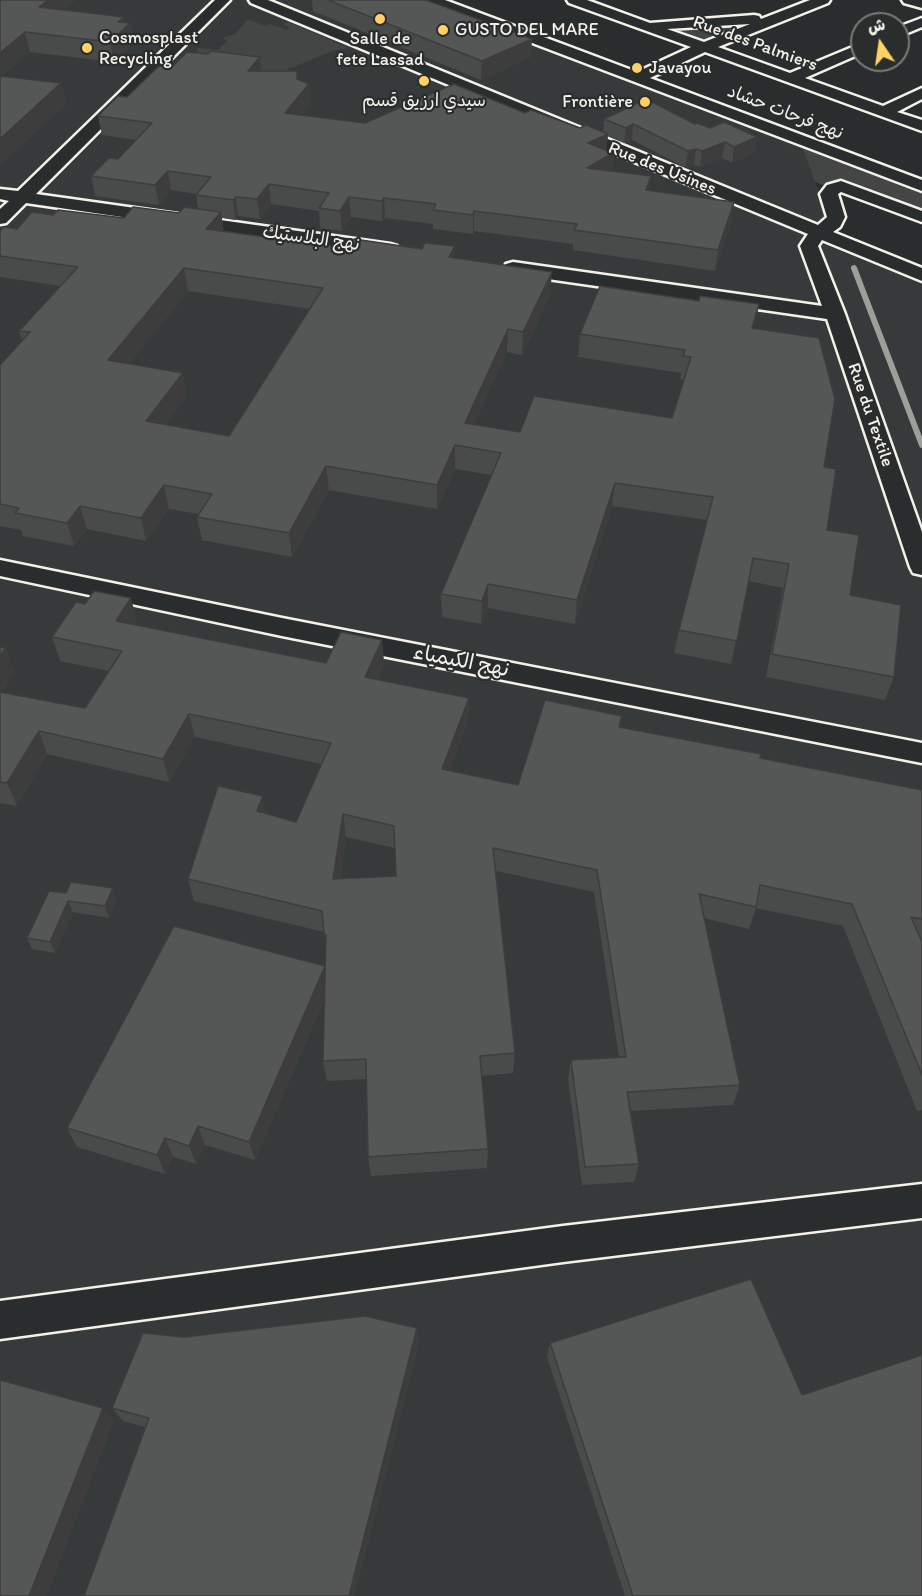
<!DOCTYPE html>
<meta charset="utf-8">
<style>
body{margin:0}
#map{position:relative;width:922px;height:1596px;overflow:hidden;background:#2a2d2e;font-family:Itim,"Playpen Sans Arabic",sans-serif}
canvas{display:block}
.north{position:absolute;left:850px;top:12px;width:60px;height:60px;box-sizing:border-box;background:#2a2d2e;border:2px solid #7b7b78;border-radius:50%;rotate:347deg;font-size:16px;font-weight:700;line-height:24px;text-align:center;color:#f4f1e8}
.north::after{content:'';display:block;margin:auto;width:21px;height:27px;background:#ffd166;clip-path:polygon(50% 0,100% 100%,50% 72%,0 100%)}
</style>
<div id="map">
<canvas width="922" height="1596"></canvas>
<div class="north">ش</div>
</div>
<script>
const ctx = document.querySelector('canvas').getContext('2d');
ctx.lineJoin = 'round';
function fillPath(path, color) { ctx.fillStyle = color; ctx.fill(path, 'evenodd'); }
const toPath = rows => new Path2D(rows.map(r => 'M' + r).join(''));
function strokePath(path, color, width, dash) { ctx.strokeStyle = color; ctx.lineWidth = width; ctx.lineCap = dash ? 'butt' : 'round'; ctx.setLineDash(dash || []); ctx.stroke(path); }
function label(font, color, halo, rows, align = 'center') {
  ctx.font = font + ' Itim,"Playpen Sans Arabic",sans-serif'; ctx.lineWidth = 4.5; ctx.setLineDash([]); ctx.textBaseline = 'middle'; ctx.strokeStyle = halo; ctx.fillStyle = color; for (const [text, x, y, turn = 0] of rows) {
    ctx.save(); ctx.translate(x, y); ctx.rotate((+turn || 0) * Math.PI / 180); ctx.textAlign = isNaN(turn) ? turn : align; if (halo) ctx.strokeText(text, 0, 0); ctx.fillText(text, 0, 0); ctx.restore();
  }
}
const built = toPath([
 [0,0,443,0,798,136,834,232,922,268,922,1596,0,1596]
]);
const green = toPath([
 [248,19,265,26,271,24,286,30,290,28,283,24,289,22,348,48,332,51,282,72,257,70,214,54,205,53,200,60,190,59,199,48,218,50,227,41,223,38,235,34],
 [749,21,705,41,667,29],
 [798,136,922,182,922,224,815,182]
]);
const stream = toPath([
 [854,268,922,445]
]);
const minor = toPath([
 [215,0,230,0,36,194,390,244,397,246,399,250,397,254,390,256,26,203,6,223,0,224,0,209,9,201,0,199,0,189,18,191,215,0],
 [249,0,268,0,818,225,827,217,820,194,827,185,841,181,922,211,922,222,841,192,838,194,845,217,840,227,833,232,922,268,922,281,822,240,818,246,845,314,922,532,922,575,913,573,910,567,827,319,513,274,506,272,504,268,506,264,513,262,822,306,800,246,808,234,251,3,249,0],
 [425,0,445,0,637,72,691,47,569,3,567,0,587,0,650,23,754,15,759,16,761,19,810,0,830,0,828,3,718,47,790,73,862,43,862,53,805,78,883,106,922,88,922,99,897,112,922,120,922,131,705,52,650,78,922,180,922,191,427,3,425,0],
 [750,24,704,42,667,29,750,24],
 [902,0,922,0,922,8,904,3,902,0],
 [922,18,922,27,898,37,898,27,922,18],
 [0,560,282,618,922,743,922,763,282,636,0,576,0,560],
 [922,1184,922,1218,563,1262,0,1339,0,1301,563,1226,922,1184]
]);
const wall = toPath([
 [0,0,64,10,124,17,125,23,130,23,134,43,114,62,30,52,1,76,61,83,66,104,0,165],
 [312,0,426,0,531,57,481,80,313,11],
 [208,54,260,57,262,71,298,80,309,84,311,103,301,115,365,123,525,113,580,128,603,132,604,119,695,124,757,137,754,153,732,163,722,158,700,167,694,165,685,167,632,140,624,143,608,136,606,150,613,153,612,171,650,191,734,202,731,222,715,271,573,250,573,244,474,231,473,234,433,229,433,224,385,218,382,221,351,217,342,231,320,228,319,211,271,204,260,219,238,216,235,220,222,218,223,231,349,248,455,258,550,295,522,355,507,352,474,424,520,432,672,418,684,380,680,379,681,373,578,357,580,334,754,329,824,467,827,530,850,595,894,677,885,700,766,677,783,588,749,581,731,664,674,653,679,630,707,520,612,506,575,624,488,608,481,624,442,617,441,594,492,475,455,469,437,509,329,490,292,557,202,540,197,517,199,514,169,509,146,541,87,529,74,546,23,536,21,530,0,526,0,365,22,341,19,331,61,286,0,277,0,231,17,229,53,215,124,218,179,213,198,209,196,195,197,194,171,190,159,205,95,196,91,176,118,159,137,140,102,135,98,116,172,67],
 [188,291,310,309,229,436,166,424,187,396,129,364],
 [137,622,135,625,326,663,382,640,384,664,377,680,469,698,468,721,450,770,518,785,620,727,760,758,922,790,922,1110,917,1111,843,926,756,908,749,929,704,918,740,1085,733,1105,630,1111,639,1164,634,1182,582,1185,568,1079,571,1060,619,1057,594,892,496,871,515,1053,513,1073,481,1076,488,1149,487,1168,371,1176,368,1157,366,1079,327,1081,323,1061,325,997,255,1160,205,1145,196,1164,173,1157,165,1174,77,1147,67,1128,325,966,326,948,324,932,194,901,188,879,266,814,296,822,321,764,195,737,169,782,47,754,17,806,0,803,0,647,15,672,1,693,85,708,109,671,60,661,52,637],
 [346,837,395,848,396,876,340,878],
 [49,891,117,900,109,918,73,912,55,953,32,949,27,938],
 [417,1328,419,1343,354,1596,84,1596,145,1427,123,1421,112,1408,184,1337],
 [550,1343,802,1395,922,1596,625,1596,547,1357]
]);
const shadedWall = toPath([
 [48,0,76,0,44,27,39,7],
 [124,17,126,27,130,23,134,43,114,62,110,42,118,22],
 [25,32,30,52,0,77,0,53],
 [532,39,531,57,481,80,482,61],
 [260,57,262,75,248,71],
 [297,71,299,89,309,84,311,103,287,132,285,113,297,79],
 [61,83,66,104,0,165,0,139],
 [633,124,632,140,624,143,626,128],
 [608,134,606,153,588,143],
 [757,137,754,153,732,163,734,147],
 [725,142,722,158,700,167,702,151],
 [696,149,694,165,685,167,688,151],
 [613,153,612,172,587,168],
 [168,171,171,190,159,205,155,185],
 [651,176,649,196,646,190],
 [269,184,271,204,260,219,257,199],
 [236,197,238,216,235,220,233,200],
 [349,197,351,217,342,231,340,211],
 [384,198,385,218,382,221,382,201],
 [734,202,731,222,715,271,718,250],
 [474,211,474,231,473,234,473,215],
 [221,212,224,234,206,229],
 [455,246,455,269,449,257],
 [184,268,188,291,114,383,108,360],
 [552,272,550,295,522,355,523,332],
 [759,304,754,327,747,351,752,328],
 [508,329,507,352,465,446,465,423],
 [183,373,187,396,151,444,146,421],
 [455,445,455,469,437,509,437,485],
 [326,466,329,490,292,557,289,533],
 [615,483,612,506,575,624,577,600],
 [164,485,169,509,146,541,141,518],
 [80,506,87,529,74,546,67,523],
 [488,584,488,608,481,624,482,601],
 [131,598,137,622,123,645,116,621],
 [382,640,384,664,367,701,365,677],
 [6,648,15,672,0,694,0,653],
 [469,698,468,721,442,792,442,769],
 [189,714,195,737,169,782,163,759],
 [39,731,47,754,17,806,7,783],
 [263,796,267,819,257,811],
 [343,814,346,837,336,901,333,879],
 [113,888,117,900,109,918,105,906],
 [68,901,73,912,55,953,50,942],
 [325,966,329,987,255,1160,249,1142],
 [198,1126,205,1145,196,1164,189,1146],
 [165,1138,173,1157,165,1174,157,1155],
 [417,1328,419,1343,354,1596,349,1596],
 [103,1408,114,1421,47,1596,29,1596]
]);
const building = toPath([
 [0,0,48,0,39,7,124,17,118,22,130,23,110,42,25,32,0,53,0,0],
 [328,0,426,0,532,39,482,61,328,0],
 [211,51,260,57,248,71,297,71,297,79,309,84,285,113,365,123,454,84,525,113,531,110,580,128,586,125,608,134,588,143,613,153,587,168,651,176,646,190,734,202,718,250,574,230,577,224,474,211,473,215,433,210,436,204,384,198,382,201,349,197,340,211,319,208,329,193,269,184,257,199,236,197,233,200,196,195,211,177,168,171,155,185,91,176,109,158,118,159,152,123,98,116,118,96,127,97,159,66,172,67,187,52,208,54,211,51],
 [0,76,61,83,0,139,0,76],
 [646,99,695,124,697,123,710,128,724,122,757,137,734,147,725,142,702,151,696,149,688,151,633,124,626,128,604,119,646,99],
 [133,207,179,213,184,207,221,212,206,229,349,248,354,239,422,249,425,243,455,246,449,257,552,272,523,332,508,329,465,423,520,432,534,396,672,418,691,357,683,356,685,350,580,334,600,286,699,301,700,296,759,304,752,328,819,338,835,399,824,467,836,469,827,530,859,535,850,595,901,605,894,677,772,654,789,564,753,558,737,641,679,630,713,497,615,483,577,600,488,584,482,601,441,594,501,453,455,445,437,485,326,466,289,533,197,517,212,494,164,485,141,518,80,506,67,523,15,513,19,508,0,504,0,365,30,332,19,331,78,267,0,256,0,231,4,227,17,229,32,212,53,215,58,210,124,218,133,207],
 [184,268,323,288,229,436,146,421,183,373,108,360,184,268],
 [94,591,131,598,116,621,326,663,341,632,382,640,365,677,469,698,442,769,518,785,545,700,622,716,619,727,761,754,760,758,922,790,922,919,911,917,922,942,922,1075,852,904,760,885,756,907,699,894,740,1085,627,1092,639,1164,585,1167,571,1060,626,1057,597,870,493,848,515,1053,480,1056,488,1149,368,1157,366,1059,323,1061,326,935,324,934,322,911,188,879,218,786,263,796,257,811,296,822,331,743,189,714,163,759,39,731,7,783,0,782,0,692,85,708,122,651,52,637,76,602,85,604,94,591],
 [343,814,394,826,396,876,333,879,343,814],
 [0,647,6,648,0,656,0,647],
 [71,882,113,888,105,906,68,901,50,942,27,938,49,891,66,893,71,882],
 [174,926,325,966,249,1142,198,1126,189,1146,165,1138,157,1155,67,1128,174,926],
 [751,1279,802,1395,922,1355,922,1596,633,1596,550,1343,751,1279],
 [365,1316,417,1328,349,1596,84,1596,149,1418,112,1408,143,1333,184,1337,365,1316],
 [0,1380,103,1408,29,1596,0,1596,0,1380]
]);
const markers = [
 [380,19,6,"#ffd166"],
 [443,30,6,"#ffd166"],
 [87,48,6,"#ffd166"],
 [637,68,6,"#ffd166"],
 [424,81,6,"#ffd166"],
 [645,102,6,"#ffd166"]
];
const farPoinames = [
 ["GUSTO DEL MARE",455,30],
 ["Cosmosplast",99,38],
 ["Recycling",99,59],
 ["Salle de",380,39,"center"],
 ["fete Lassad",380,60,"center"],
 ["Javayou",649,68],
 ["سيدي ارزيق قسم",424,101,"center"],
 ["Frontière",633,102,"right"]
];
const farStreetnames = [
 ["Rue des Palmiers",755,44,20],
 ["نهج فرحات حشاد",785,113,21],
 ["Rue des Usines",662,169,22],
 ["نهج البلاستيك",311,239,8],
 ["Rue du Textile",870,415,71]
];
const streetNames = [
 ["نهج الكيمياء",461,662,11]
];
fillPath(built, '#373a3a');
fillPath(green, '#444645');
strokePath(stream, '#9f9f9a', 6);
strokePath(minor, '#f4f1e8', 5);
fillPath(minor, '#2a2d2e');
fillPath(wall, '#494b4a');
fillPath(shadedWall, '#3c3d3c');
fillPath(building, '#555756');
strokePath(building, '#3c3d3c', 1.5);
for (const [x, y, r, color] of markers) { const dot = new Path2D(); dot.arc(x, y, r, 0, 2 * Math.PI); ctx.fillStyle = color; ctx.fill(dot); strokePath(dot, '#2a2d2e', 2); }
label('18px', '#f4f1e8', '#2a2d2e', farPoinames, 'left');
label('18px', '#f4f1e8', '#2a2d2e', farStreetnames);
label('21px', '#f4f1e8', '#2a2d2e', streetNames);
</script>
